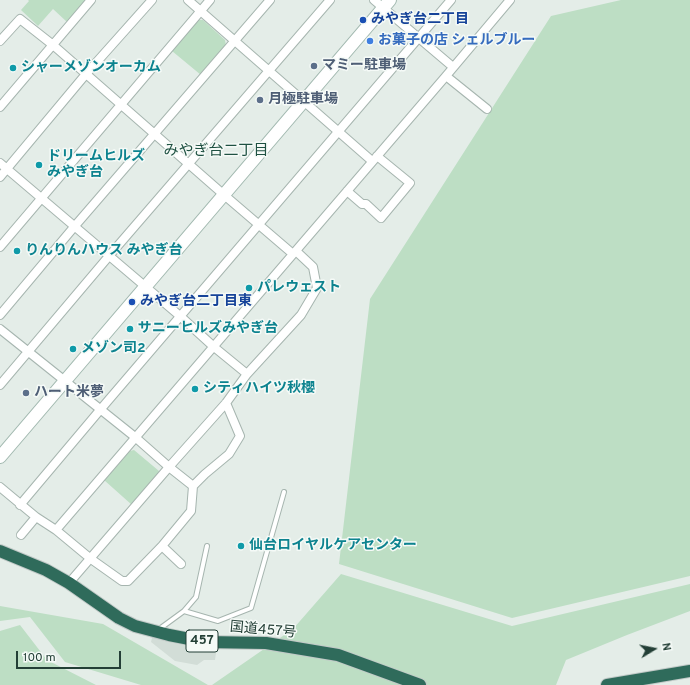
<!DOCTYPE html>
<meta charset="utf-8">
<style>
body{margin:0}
#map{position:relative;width:690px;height:685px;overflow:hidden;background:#e4ede8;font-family:Overpass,sans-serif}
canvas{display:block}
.north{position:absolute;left:634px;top:629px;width:40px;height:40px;-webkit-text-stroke:3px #f5faf7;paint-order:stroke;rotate:80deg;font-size:11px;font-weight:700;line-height:16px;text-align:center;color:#233f36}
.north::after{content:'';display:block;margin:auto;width:14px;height:18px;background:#233f36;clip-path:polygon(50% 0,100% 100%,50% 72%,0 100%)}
.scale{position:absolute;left:16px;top:651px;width:105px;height:18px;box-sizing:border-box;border:2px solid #233f36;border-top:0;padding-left:5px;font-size:12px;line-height:14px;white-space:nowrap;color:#233f36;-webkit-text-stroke:3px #f5faf7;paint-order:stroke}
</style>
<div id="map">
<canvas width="690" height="685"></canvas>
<div class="north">N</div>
<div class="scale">100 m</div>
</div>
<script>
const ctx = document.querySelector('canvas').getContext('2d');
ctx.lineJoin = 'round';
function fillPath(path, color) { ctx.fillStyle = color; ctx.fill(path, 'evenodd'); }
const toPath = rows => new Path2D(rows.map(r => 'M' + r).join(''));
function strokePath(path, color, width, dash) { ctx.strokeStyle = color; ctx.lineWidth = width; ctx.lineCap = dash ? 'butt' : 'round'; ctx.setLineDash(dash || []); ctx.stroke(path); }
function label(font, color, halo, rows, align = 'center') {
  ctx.font = font + ' Overpass,"Noto Sans JP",sans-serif'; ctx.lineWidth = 3; ctx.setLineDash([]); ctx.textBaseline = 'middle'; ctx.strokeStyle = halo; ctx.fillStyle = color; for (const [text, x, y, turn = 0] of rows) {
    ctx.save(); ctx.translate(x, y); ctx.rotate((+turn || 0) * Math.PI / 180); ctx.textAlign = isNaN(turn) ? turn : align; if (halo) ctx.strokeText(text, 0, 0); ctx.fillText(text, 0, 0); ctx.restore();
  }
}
const built = toPath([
 [153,634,217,646,215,660,204,660,197,665,175,661,151,642]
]);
const green = toPath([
 [28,0,88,0,67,22,53,9,38,26,21,10,29,1],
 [621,0,690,0,690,576,512,618,339,564,370,299,551,16],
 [198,20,203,20,225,40,226,46,201,75,172,51],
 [134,450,159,471,159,475,132,505,104,480,130,451],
 [341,574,512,626,690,584,690,611,627,635,566,660,556,685,212,685,293,629],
 [0,606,103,624,208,685,141,685,65,662,30,617,0,621],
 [20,625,47,660,96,685,0,685,0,631]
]);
const lane = toPath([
 [184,611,196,597,207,546],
 [158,630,184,611,218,621,251,608,284,492]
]);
const street = toPath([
 [188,0,372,161],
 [374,0,453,67],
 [0,41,20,19,53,45,223,194,293,254],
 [446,76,487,109],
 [0,107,91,0],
 [0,163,180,316,214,347,247,374,226,403,169,467,193,486,191,511,162,546,128,581,122,581,91,559,56,530,36,517,0,487],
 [0,177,86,74,152,0],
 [347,191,362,204,366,204,381,218,410,183,377,156],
 [0,247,210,0],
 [0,315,74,227,270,0],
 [0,329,135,437,169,467,69,583],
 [247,374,301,315,317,288,313,267,296,251],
 [0,385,109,256,330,0],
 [193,486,205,474,229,454,240,436,226,403],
 [20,505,100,410,451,0],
 [56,530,446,76,510,0],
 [21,535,36,517],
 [162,546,181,564]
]);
const secondary = toPath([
 [0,457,390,0]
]);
const highway = toPath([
 [0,551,46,570,69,583,119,618,135,626,169,635,205,642,266,643,338,655,420,685],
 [607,685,690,671]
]);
const markers = [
 [363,20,4,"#1a4fb4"],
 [370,41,4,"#3f7fe0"],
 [314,66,4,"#5c6f8a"],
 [13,68,4,"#0f9aa8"],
 [260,100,4,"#5c6f8a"],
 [39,165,4,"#0f9aa8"],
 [17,251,4,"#0f9aa8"],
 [249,288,4,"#0f9aa8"],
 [132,302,4,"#1a4fb4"],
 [130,329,4,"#0f9aa8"],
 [73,349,4,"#0f9aa8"],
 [195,389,4,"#0f9aa8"],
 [26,393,4,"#5c6f8a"],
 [241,546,4,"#0f9aa8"]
];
const shields = [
 [202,641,32]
];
const shieldNames = [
 ["457",202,641]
];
const transitNames = [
 ["みやぎ台二丁目",371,20],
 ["みやぎ台二丁目東",140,302]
];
const shopNames = [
 ["お菓子の店 シェルブルー",378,41]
];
const serviceNames = [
 ["マミー駐車場",322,66],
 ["月極駐車場",268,100],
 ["ハート米夢",34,393]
];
const cultureNames = [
 ["シャーメゾンオーカム",21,68],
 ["ドリームヒルズ",47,157],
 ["みやぎ台",47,173],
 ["りんりんハウス みやぎ台",25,251],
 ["パレウェスト",257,288],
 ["サニーヒルズみやぎ台",138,329],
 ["メゾン司2",81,349],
 ["シティハイツ秋櫻",203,389],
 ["仙台ロイヤルケアセンター",249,546]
];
const streetNames = [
 ["国道457号",263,631,5]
];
const neighbourhoodNames = [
 ["みやぎ台二丁目",216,152]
];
fillPath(built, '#d2ddd7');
fillPath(green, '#bddec4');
strokePath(lane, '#a6b5af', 6);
strokePath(street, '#a6b5af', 10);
strokePath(secondary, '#a2b9b0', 14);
strokePath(highway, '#c1c9c7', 14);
strokePath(lane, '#fff', 4);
strokePath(street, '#fff', 8);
strokePath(secondary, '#fff', 12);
strokePath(highway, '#2f6b5b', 12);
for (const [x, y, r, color] of markers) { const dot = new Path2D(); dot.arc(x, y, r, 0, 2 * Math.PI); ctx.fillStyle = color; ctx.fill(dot); strokePath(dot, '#f5faf7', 1.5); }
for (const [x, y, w] of shields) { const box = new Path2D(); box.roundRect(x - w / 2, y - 11, w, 22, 3); ctx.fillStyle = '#f5faf7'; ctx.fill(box); strokePath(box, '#233f36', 1); }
label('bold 13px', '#233f36', null, shieldNames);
label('bold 14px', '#164399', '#f5faf7', transitNames, 'left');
label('bold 14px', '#366cbe', '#f5faf7', shopNames, 'left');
label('bold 14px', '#4e5e75', '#f5faf7', serviceNames, 'left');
label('bold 14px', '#0d838f', '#f5faf7', cultureNames, 'left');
label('14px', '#233f36', '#f5faf7', streetNames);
label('15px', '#1f5142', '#f5faf7', neighbourhoodNames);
</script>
